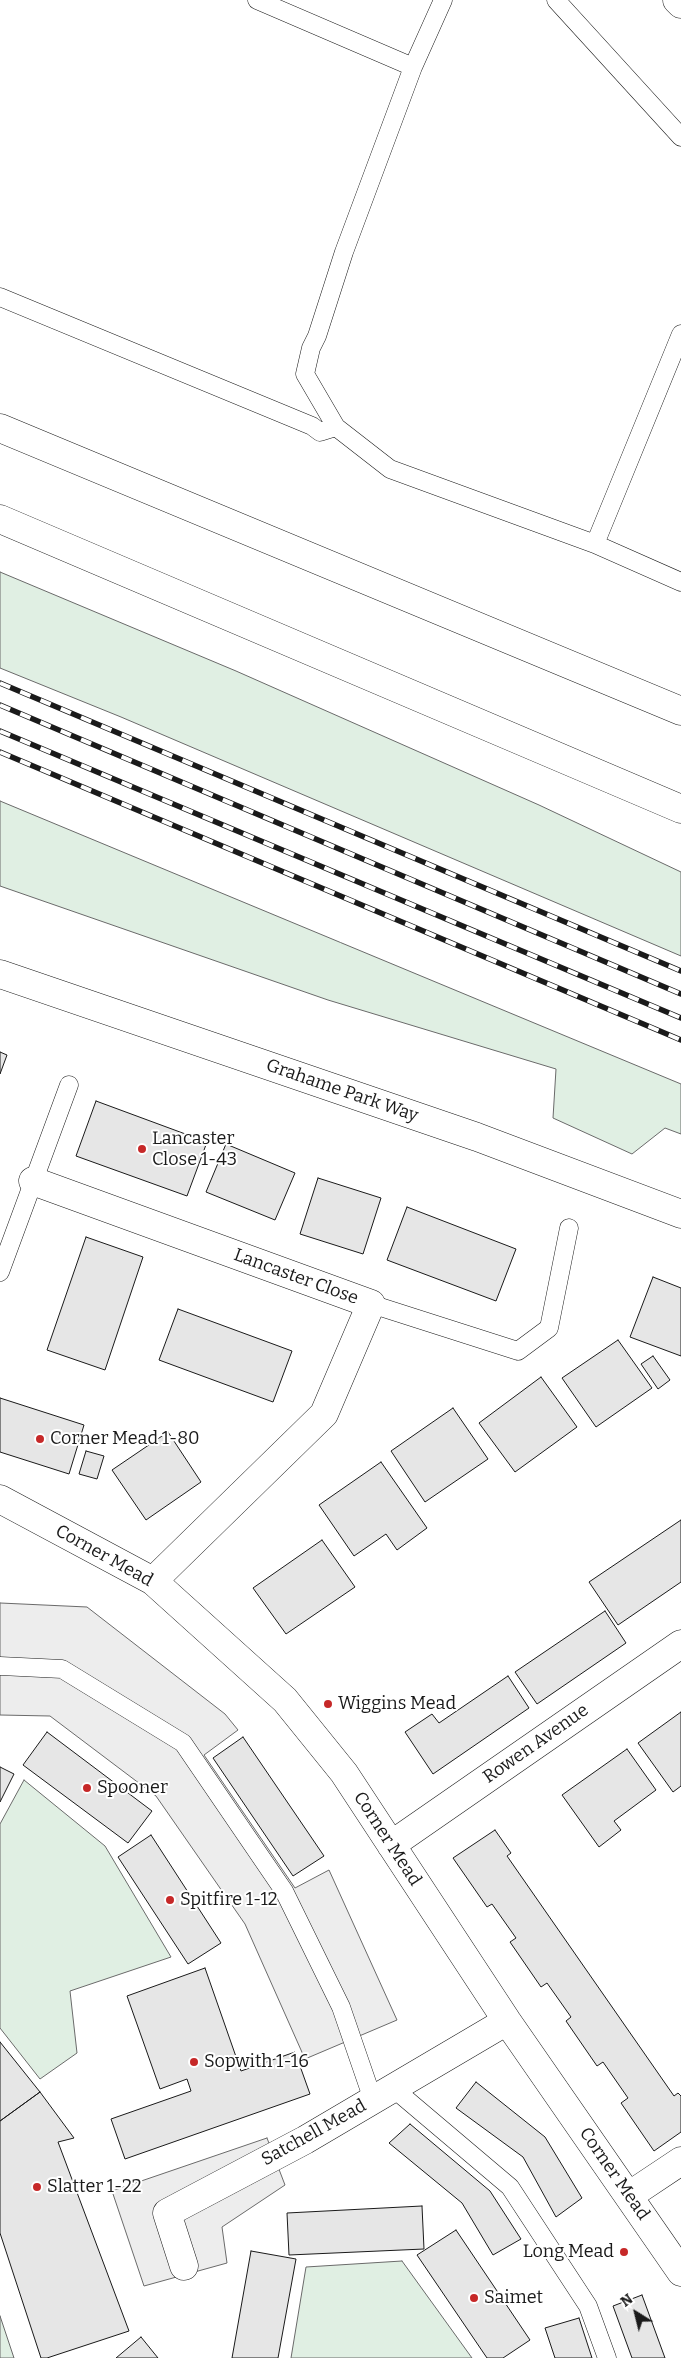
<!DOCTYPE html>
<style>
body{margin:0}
#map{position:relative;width:681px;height:2358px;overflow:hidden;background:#fff;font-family:Bitter,serif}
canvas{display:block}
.north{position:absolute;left:611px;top:2288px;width:50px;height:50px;-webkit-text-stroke:4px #fff;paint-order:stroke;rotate:324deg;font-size:14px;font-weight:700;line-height:20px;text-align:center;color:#1a1a1a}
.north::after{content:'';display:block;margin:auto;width:18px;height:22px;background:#1a1a1a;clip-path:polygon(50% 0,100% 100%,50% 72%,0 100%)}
</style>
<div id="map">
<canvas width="681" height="2358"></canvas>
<div class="north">N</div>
</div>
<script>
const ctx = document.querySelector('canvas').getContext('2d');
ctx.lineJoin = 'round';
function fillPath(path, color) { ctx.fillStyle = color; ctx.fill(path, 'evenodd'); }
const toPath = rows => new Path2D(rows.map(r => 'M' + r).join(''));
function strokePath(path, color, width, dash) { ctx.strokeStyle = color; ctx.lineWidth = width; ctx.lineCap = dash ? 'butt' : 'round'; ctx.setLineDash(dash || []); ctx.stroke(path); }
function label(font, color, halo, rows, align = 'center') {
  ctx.font = font + ' Bitter,serif'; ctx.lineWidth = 4; ctx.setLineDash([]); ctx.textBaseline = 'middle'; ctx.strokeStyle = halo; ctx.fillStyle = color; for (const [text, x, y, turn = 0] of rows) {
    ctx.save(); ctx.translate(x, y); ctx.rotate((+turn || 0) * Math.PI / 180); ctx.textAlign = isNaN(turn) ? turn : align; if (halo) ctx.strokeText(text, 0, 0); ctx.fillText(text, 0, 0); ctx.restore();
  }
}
const green = toPath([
 [0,572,236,671,539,805,681,872,681,956,121,717,0,668,0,572],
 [0,801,681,1084,681,1134,665,1128,632,1154,553,1118,556,1069,328,1000,0,886,0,801],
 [24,1780,105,1846,171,1957,70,1991,77,2053,40,2079,0,2028,0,1824,24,1780],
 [402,2261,472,2358,291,2358,306,2267,402,2261],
 [0,2316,14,2358,0,2358,0,2316]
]);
const parking = toPath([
 [0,1603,87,1607,225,1714,238,1730,204,1755,295,1888,329,1870,397,2020,305,2059,245,1924,156,1796,50,1716,0,1715,0,1603],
 [267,2138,285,2185,222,2227,227,2263,144,2286,112,2191,267,2138]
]);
const building = toPath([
 [0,1052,7,1055,0,1074,0,1052],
 [96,1101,207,1142,187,1196,76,1156,96,1101],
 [226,1144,295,1173,275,1220,206,1192,226,1144],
 [318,1178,381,1198,363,1254,300,1234,318,1178],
 [407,1207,516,1249,496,1301,387,1260,407,1207],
 [86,1237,143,1257,105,1370,47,1350,86,1237],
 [653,1277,681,1288,681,1356,630,1337,653,1277],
 [178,1309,292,1351,273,1402,159,1360,178,1309],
 [618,1340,652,1388,596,1427,562,1378,618,1340],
 [653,1356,670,1380,658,1389,641,1364,653,1356],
 [541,1377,577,1427,515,1472,479,1423,541,1377],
 [0,1398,84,1425,69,1474,0,1452,0,1398],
 [453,1408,488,1459,425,1502,391,1451,453,1408],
 [168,1432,201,1482,146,1520,112,1470,168,1432],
 [86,1451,104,1456,97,1479,79,1474,86,1451],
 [381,1462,427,1528,397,1550,386,1534,354,1556,319,1505,381,1462],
 [681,1520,681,1582,618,1625,589,1582,681,1520],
 [322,1540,355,1587,286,1634,253,1588,322,1540],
 [605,1611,626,1643,537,1704,515,1672,605,1611],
 [508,1676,529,1708,433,1774,405,1732,432,1714,439,1723,508,1676],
 [681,1712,681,1786,673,1792,638,1743,681,1712],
 [47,1732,152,1811,128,1843,23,1765,47,1732],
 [243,1737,324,1856,293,1876,213,1758,243,1737],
 [627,1749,656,1790,614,1821,621,1830,599,1847,562,1795,627,1749],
 [0,1767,14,1774,0,1802,0,1767],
 [495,1830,511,1853,507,1856,674,2096,678,2093,681,2096,681,2132,654,2151,621,2103,628,2098,603,2062,597,2066,566,2021,571,2017,547,1983,541,1987,510,1942,516,1938,492,1904,487,1907,453,1858,495,1830],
 [151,1835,221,1943,188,1964,118,1857,151,1835],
 [205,1968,241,2071,295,2052,310,2094,125,2159,111,2119,191,2091,187,2079,160,2089,127,1996,205,1968],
 [0,2042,40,2092,0,2121,0,2042],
 [476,2082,545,2137,582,2198,556,2217,523,2157,456,2108,476,2082],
 [40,2092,74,2138,58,2142,129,2331,47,2358,41,2358,0,2233,0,2121,40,2092],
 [410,2124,490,2191,521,2239,493,2255,462,2203,389,2143,410,2124],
 [422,2206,424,2249,289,2255,287,2213,422,2206],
 [456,2230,530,2340,503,2358,487,2358,417,2255,456,2230],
 [251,2251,296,2259,278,2358,232,2358,251,2251],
 [642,2295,665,2358,632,2358,613,2306,642,2295],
 [579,2318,592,2358,555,2358,545,2328,579,2318],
 [141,2337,158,2358,116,2358,141,2337]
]);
const service = toPath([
 [257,0,413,67,344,252,317,336,311,348,305,374,336,427,390,469,595,544,681,582],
 [556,0,681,137],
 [413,67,443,0],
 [0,297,312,426,320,432,336,427],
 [595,544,681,334],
 [0,1272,69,1085],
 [371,1304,518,1351,549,1328,569,1228],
 [0,1666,62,1669,183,1743,284,1891,341,2007,373,2100],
 [393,2088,510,2187,588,2306,607,2358]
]);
const minor = toPath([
 [33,1181,371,1304,324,1414,153,1581],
 [0,1499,153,1581,285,1700,344,1773,507,2021,681,2272],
 [391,1845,681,1644],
 [630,2195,681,2161],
 [184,2266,167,2213,305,2140,507,2021]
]);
const tertiary = toPath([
 [0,974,477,1137,681,1214]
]);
const trunk = toPath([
 [677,0,681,4]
]);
const motorway = toPath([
 [0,428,681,711],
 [0,519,681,809]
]);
const rail = toPath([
 [0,683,681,971],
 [0,705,681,994],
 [0,731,681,1018],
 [0,752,681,1040]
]);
const markers = [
 [142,1149,5,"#c62828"],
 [40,1439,5,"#c62828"],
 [328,1704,5,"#c62828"],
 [87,1788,5,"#c62828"],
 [170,1900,5,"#c62828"],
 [194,2062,5,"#c62828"],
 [37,2187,5,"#c62828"],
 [624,2252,5,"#c62828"],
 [474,2298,5,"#c62828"]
];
const streetNames = [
 ["Grahame Park Way",342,1091,19],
 ["Lancaster Close",296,1277,20],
 ["Corner Mead",104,1556,29],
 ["Rowen Avenue",536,1744,-35],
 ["Corner Mead",387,1839,57],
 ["Satchell Mead",314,2133,-29],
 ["Corner Mead",614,2174,55]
];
const poiNames = [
 ["Lancaster",152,1139],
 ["Close 1-43",152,1160],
 ["Corner Mead 1-80",50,1439],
 ["Wiggins Mead",338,1704],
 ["Spooner",97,1788],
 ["Spitfire 1-12",180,1900],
 ["Sopwith 1-16",204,2062],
 ["Slatter 1-22",47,2187],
 ["Long Mead",614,2252,"right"],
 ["Saimet",484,2298]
];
fillPath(green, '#e0efe3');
strokePath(green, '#6a6a6a', 1);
fillPath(parking, '#ededed');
strokePath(parking, '#6a6a6a', 1);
fillPath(building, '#e6e6e6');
strokePath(building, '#1a1a1a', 1);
strokePath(service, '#1a1a1a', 19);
strokePath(minor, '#1a1a1a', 29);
strokePath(tertiary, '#1a1a1a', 29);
strokePath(trunk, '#1a1a1a', 29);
strokePath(motorway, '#1a1a1a', 29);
strokePath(service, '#fff', 18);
strokePath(minor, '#fff', 28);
strokePath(tertiary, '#fff', 28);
strokePath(trunk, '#fff', 28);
strokePath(motorway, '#fff', 28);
strokePath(rail, '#1a1a1a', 5.5);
strokePath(rail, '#fff', 4, [11]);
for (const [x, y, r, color] of markers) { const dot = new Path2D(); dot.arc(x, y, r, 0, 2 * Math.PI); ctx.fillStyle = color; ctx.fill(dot); strokePath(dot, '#fff', 2); }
label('18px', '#1a1a1a', '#fff', streetNames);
label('18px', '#1a1a1a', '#fff', poiNames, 'left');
</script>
